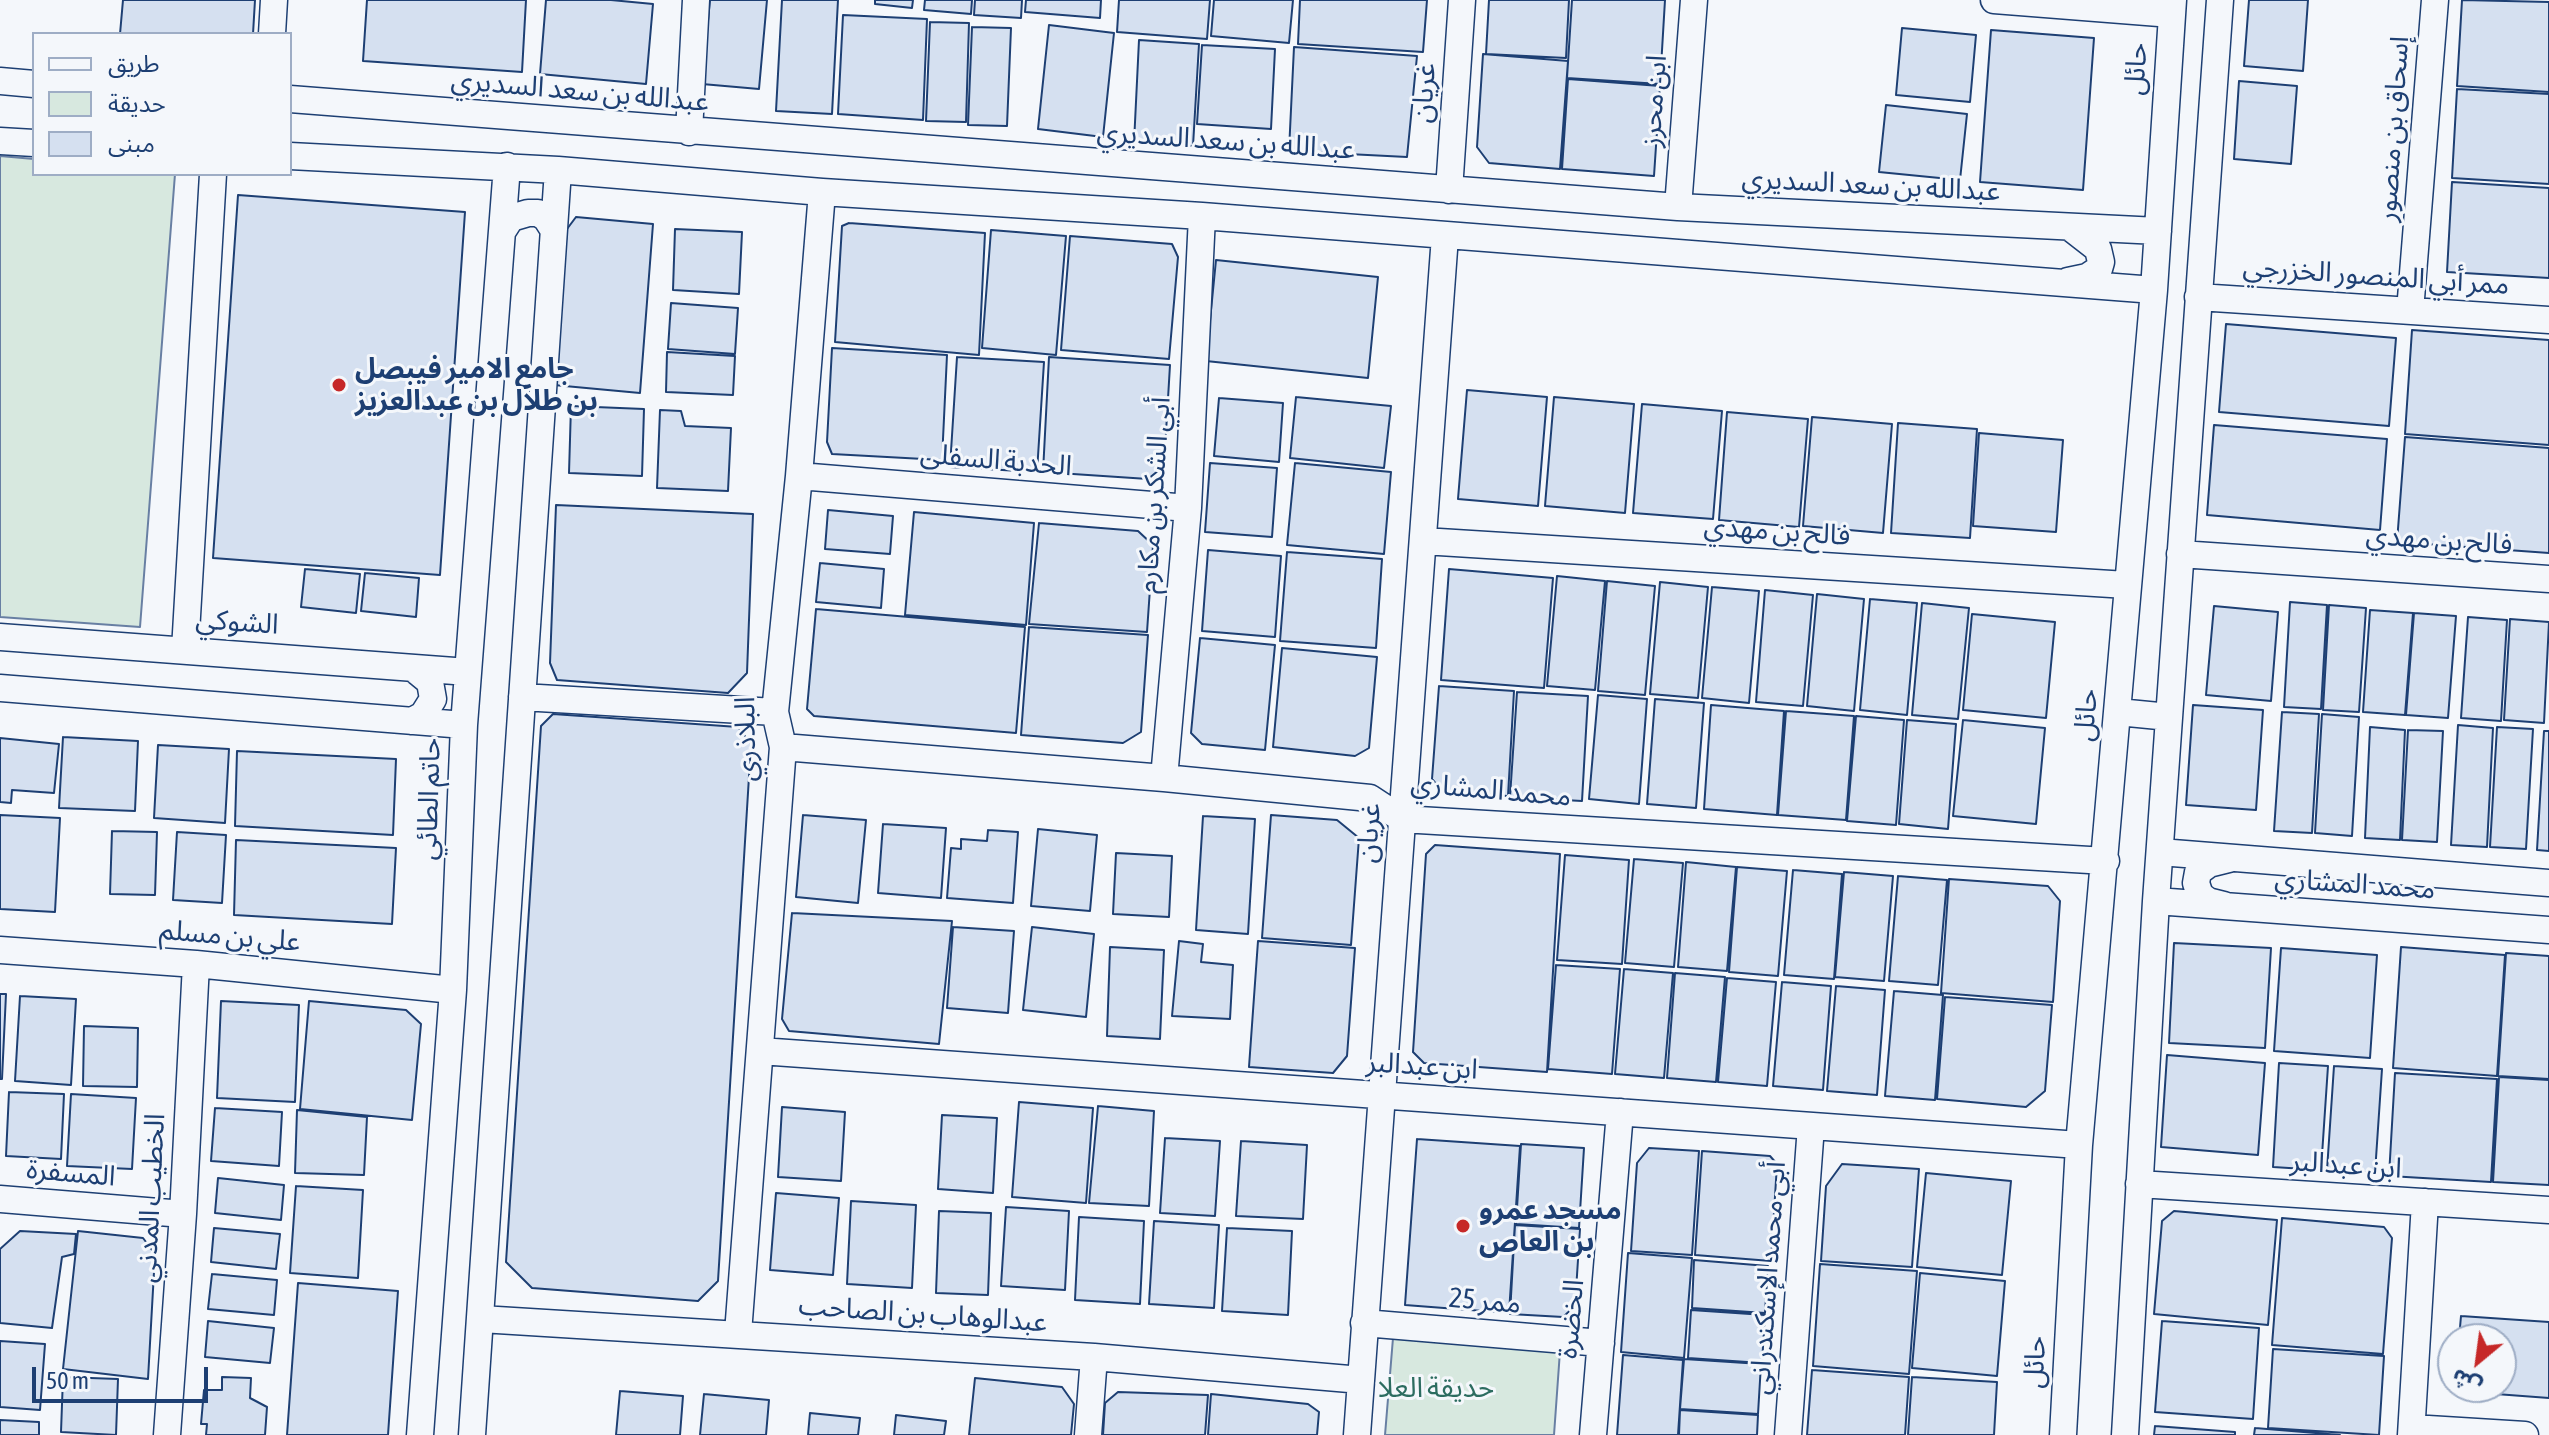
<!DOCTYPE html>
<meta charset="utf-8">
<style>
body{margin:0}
#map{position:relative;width:2549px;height:1435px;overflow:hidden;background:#f4f7fb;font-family:"Asap Condensed","Noto Sans Arabic",sans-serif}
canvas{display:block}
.legend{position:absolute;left:32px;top:32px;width:260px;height:144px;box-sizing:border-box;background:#f4f7fb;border:2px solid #9eadc5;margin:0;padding:10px 14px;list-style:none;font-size:24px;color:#1d3f73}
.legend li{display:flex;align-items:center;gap:16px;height:40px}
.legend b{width:40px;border:2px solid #9eadc5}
.north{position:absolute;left:2437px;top:1323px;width:80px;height:80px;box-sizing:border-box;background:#f4f7fb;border:2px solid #9eadc5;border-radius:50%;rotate:209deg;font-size:22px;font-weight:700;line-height:32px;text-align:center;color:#1d3f73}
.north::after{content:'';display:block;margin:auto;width:28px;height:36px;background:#c62828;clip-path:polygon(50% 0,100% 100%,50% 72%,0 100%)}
.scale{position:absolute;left:32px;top:1367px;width:176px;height:36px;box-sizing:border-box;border:4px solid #1d3f73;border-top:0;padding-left:10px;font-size:24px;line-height:28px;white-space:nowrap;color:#1d3f73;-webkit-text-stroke:6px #f4f7fb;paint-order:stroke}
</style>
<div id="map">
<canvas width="2549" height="1435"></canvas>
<ul class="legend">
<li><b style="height:10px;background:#f4f7fb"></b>طريق</li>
<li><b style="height:22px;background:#d7e8df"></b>حديقة</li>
<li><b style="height:22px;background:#d5e0f0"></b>مبنى</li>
</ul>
<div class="north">ش</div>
<div class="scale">50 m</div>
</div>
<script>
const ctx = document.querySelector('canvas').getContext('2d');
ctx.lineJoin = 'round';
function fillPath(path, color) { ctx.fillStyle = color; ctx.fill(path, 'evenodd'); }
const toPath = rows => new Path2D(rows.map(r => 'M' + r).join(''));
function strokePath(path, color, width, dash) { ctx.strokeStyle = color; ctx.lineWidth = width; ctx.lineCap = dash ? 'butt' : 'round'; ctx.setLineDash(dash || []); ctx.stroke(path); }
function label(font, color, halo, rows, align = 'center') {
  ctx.font = font + ' "Asap Condensed","Noto Sans Arabic",sans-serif'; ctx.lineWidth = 6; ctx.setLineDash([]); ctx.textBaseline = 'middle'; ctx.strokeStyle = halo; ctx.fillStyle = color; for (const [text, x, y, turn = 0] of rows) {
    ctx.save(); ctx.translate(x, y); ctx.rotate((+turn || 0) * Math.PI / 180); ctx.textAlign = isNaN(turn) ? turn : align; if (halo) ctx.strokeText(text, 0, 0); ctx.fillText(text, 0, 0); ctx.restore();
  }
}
const green = toPath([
 [0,156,34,159,34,174,175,174,140,627,0,617,0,156],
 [1393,1338,1560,1351,1554,1435,1385,1435,1393,1338]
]);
const building = toPath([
 [123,0,255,0,253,34,120,34,123,0],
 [367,0,526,0,522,72,363,61,367,0],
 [546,0,611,0,653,4,646,84,540,74,546,0],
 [710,0,767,0,759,89,702,84,710,0],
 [782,0,838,0,832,114,776,111,782,0],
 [875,0,913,0,912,8,875,4,875,0],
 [925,0,972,0,971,14,924,10,925,0],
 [975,0,1022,0,1021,18,974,15,975,0],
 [1026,0,1101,0,1100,18,1025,12,1026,0],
 [1119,0,1210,0,1207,39,1117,32,1119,0],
 [1214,0,1293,0,1289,43,1211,36,1214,0],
 [1300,0,1427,0,1423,52,1298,44,1300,0],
 [1489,0,1569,0,1566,58,1486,54,1489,0],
 [1572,0,1665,0,1660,84,1567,78,1572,0],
 [2249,0,2308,0,2303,71,2244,66,2249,0],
 [2462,0,2549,2,2549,92,2457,86,2462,0],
 [843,15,927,19,923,120,838,114,843,15],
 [930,22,969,23,966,122,926,121,930,22],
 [1049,25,1114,33,1103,137,1038,129,1049,25],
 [972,27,1011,28,1007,126,968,125,972,27],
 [1902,28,1976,35,1970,102,1896,95,1902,28],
 [1991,30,2094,38,2083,190,1980,182,1991,30],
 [1139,40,1199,44,1193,146,1134,143,1139,40],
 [1202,45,1275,49,1271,129,1197,124,1202,45],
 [1294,47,1417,56,1407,157,1289,151,1294,47],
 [1483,54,1568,61,1560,169,1489,163,1477,147,1483,54],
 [1568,79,1660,86,1654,176,1562,169,1568,79],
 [2239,81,2297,86,2291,164,2234,159,2239,81],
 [2457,89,2549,94,2549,184,2452,178,2457,89],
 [1886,105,1967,114,1960,180,1879,172,1886,105],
 [2452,182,2549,188,2549,278,2447,272,2452,182],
 [238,195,465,212,440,575,213,558,238,195],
 [576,217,653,224,640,393,554,385,567,229,576,217],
 [849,223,985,233,979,355,835,342,842,226,849,223],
 [675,229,742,232,739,294,673,290,675,229],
 [991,230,1066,236,1056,355,982,348,991,230],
 [1070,236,1172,244,1178,257,1169,359,1061,350,1070,236],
 [1216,260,1378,277,1368,378,1206,361,1216,260],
 [671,303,738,308,735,354,668,349,671,303],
 [2226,324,2396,338,2389,426,2219,412,2226,324],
 [2412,330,2549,340,2549,445,2405,434,2412,330],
 [832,348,947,355,942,460,832,454,827,442,832,348],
 [667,352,735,356,733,395,666,392,667,352],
 [957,357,1044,362,1037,472,950,467,957,357],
 [1049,357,1170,365,1164,466,1148,479,1043,472,1049,357],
 [1467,390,1547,397,1538,506,1458,499,1467,390],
 [1296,397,1391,406,1384,468,1290,458,1296,397],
 [1554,397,1634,404,1625,513,1545,506,1554,397],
 [1219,398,1283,403,1279,462,1214,456,1219,398],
 [1642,404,1722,411,1713,519,1633,513,1642,404],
 [571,406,644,409,642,476,569,473,571,406],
 [660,410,681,411,685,426,731,428,728,491,657,488,660,410],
 [1727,412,1808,419,1799,527,1719,520,1727,412],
 [1812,417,1892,424,1883,533,1803,526,1812,417],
 [1898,423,1977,429,1970,538,1891,533,1898,423],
 [2214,425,2387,439,2380,530,2207,515,2214,425],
 [1979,433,2063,440,2056,532,1973,526,1979,433],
 [2405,437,2549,448,2549,553,2397,542,2405,437],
 [1210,463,1277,468,1272,537,1205,532,1210,463],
 [1295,463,1391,472,1384,554,1287,545,1295,463],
 [556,505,753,514,747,673,728,693,557,680,550,663,556,505],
 [828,510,893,516,890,554,825,549,828,510],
 [914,512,1034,523,1026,625,905,615,914,512],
 [1039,523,1138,531,1153,545,1147,632,1029,624,1039,523],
 [1208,550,1281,556,1275,637,1202,631,1208,550],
 [1287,552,1382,559,1376,648,1280,641,1287,552],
 [820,563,884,569,881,608,816,602,820,563],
 [305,569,360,574,356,613,301,607,305,569],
 [1449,569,1553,578,1544,688,1441,680,1449,569],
 [365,573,419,578,416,617,361,611,365,573],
 [1557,576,1605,581,1595,690,1547,686,1557,576],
 [1607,581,1655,586,1645,695,1598,691,1607,581],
 [1660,582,1708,587,1698,698,1650,694,1660,582],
 [1712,587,1759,591,1749,703,1702,698,1712,587],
 [1765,590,1813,595,1803,706,1756,702,1765,590],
 [1817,594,1864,599,1854,711,1807,706,1817,594],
 [1870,599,1917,603,1907,715,1860,710,1870,599],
 [2290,602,2327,605,2321,709,2284,707,2290,602],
 [1922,603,1969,608,1958,719,1912,715,1922,603],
 [2329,605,2366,608,2359,712,2323,710,2329,605],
 [2214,606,2278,612,2271,701,2206,695,2214,606],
 [816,609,1025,627,1016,733,814,716,807,709,816,609],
 [2370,610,2413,613,2405,715,2363,712,2370,610],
 [2414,613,2456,616,2448,718,2406,715,2414,613],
 [1972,614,2055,622,2046,718,1963,710,1972,614],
 [2468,617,2507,620,2501,721,2461,718,2468,617],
 [2510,619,2549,622,2544,723,2504,720,2510,619],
 [1029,627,1148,635,1141,732,1123,743,1021,735,1029,627],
 [1200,638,1275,645,1265,750,1202,744,1191,733,1200,638],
 [1282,648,1377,657,1369,748,1355,756,1273,747,1282,648],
 [1439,686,1514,691,1508,796,1442,791,1432,779,1439,686],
 [1517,692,1588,696,1582,801,1510,797,1517,692],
 [1598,695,1647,699,1639,804,1589,799,1598,695],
 [1655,699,1704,703,1696,808,1647,804,1655,699],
 [1711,705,1784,711,1777,815,1704,809,1711,705],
 [2193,705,2263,710,2256,810,2186,805,2193,705],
 [1786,711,1854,716,1846,820,1778,815,1786,711],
 [2282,712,2319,714,2312,833,2274,831,2282,712],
 [553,714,738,727,751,744,718,1281,698,1301,532,1288,506,1262,541,726,553,714],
 [2322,714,2359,717,2352,836,2315,833,2322,714],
 [1856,716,1904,720,1896,825,1847,821,1856,716],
 [1907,720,1956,724,1948,829,1899,824,1907,720],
 [1963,720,2045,728,2036,824,1953,816,1963,720],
 [2458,725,2493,728,2487,847,2451,845,2458,725],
 [2370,727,2405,730,2400,840,2365,838,2370,727],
 [2497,727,2533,729,2526,849,2490,847,2497,727],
 [2408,730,2443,731,2437,842,2402,840,2408,730],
 [2544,731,2549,731,2549,851,2537,850,2544,731],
 [63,737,138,741,135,811,59,808,63,737],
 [0,738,59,744,54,793,12,790,11,803,0,802,0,738],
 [158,745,229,749,225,823,154,818,158,745],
 [237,751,396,759,393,835,235,826,237,751],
 [0,815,60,818,55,912,0,909,0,815],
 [803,815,866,820,858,903,796,897,803,815],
 [1271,815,1337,820,1359,838,1351,945,1262,938,1271,815],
 [1203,816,1255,819,1248,934,1196,930,1203,816],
 [883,824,946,828,941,898,878,893,883,824],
 [1038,829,1097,835,1090,911,1031,906,1038,829],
 [988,830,1018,832,1013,903,947,898,951,848,961,849,961,839,987,841,988,830],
 [112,831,157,832,155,895,110,894,112,831],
 [177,832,226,835,222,903,173,900,177,832],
 [236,840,396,848,392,924,234,915,236,840],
 [1435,845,1560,854,1547,1072,1424,1063,1413,1052,1426,854,1435,845],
 [1116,853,1172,856,1169,917,1113,914,1116,853],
 [1565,855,1629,860,1622,964,1557,960,1565,855],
 [1634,859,1683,863,1674,967,1625,963,1634,859],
 [1686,862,1736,867,1727,971,1678,967,1686,862],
 [1737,867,1787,871,1778,976,1729,972,1737,867],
 [1793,870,1842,874,1834,979,1784,975,1793,870],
 [1844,872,1893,876,1884,981,1835,977,1844,872],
 [1898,876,1947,880,1938,985,1889,981,1898,876],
 [1949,879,2048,886,2060,901,2053,1002,1941,993,1949,879],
 [792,913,952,921,939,1044,789,1031,782,1019,792,913],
 [953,927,1014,931,1008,1013,947,1008,953,927],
 [1032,927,1094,934,1086,1017,1023,1010,1032,927],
 [1179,941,1203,944,1201,962,1233,965,1230,1019,1172,1016,1179,941],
 [1258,941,1355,948,1347,1056,1333,1073,1249,1067,1258,941],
 [2174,943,2271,948,2265,1048,2169,1043,2174,943],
 [1110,947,1164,950,1160,1039,1107,1036,1110,947],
 [2401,947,2505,955,2497,1076,2393,1068,2401,947],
 [2281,948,2377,955,2370,1058,2274,1051,2281,948],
 [2506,953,2549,956,2549,1079,2498,1076,2506,953],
 [1556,965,1620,969,1612,1074,1548,1069,1556,965],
 [1624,969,1673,973,1664,1078,1615,1074,1624,969],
 [1675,973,1725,977,1716,1082,1667,1078,1675,973],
 [1727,978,1776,982,1767,1086,1718,1082,1727,978],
 [1782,982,1831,986,1823,1090,1773,1086,1782,982],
 [1836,986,1885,990,1877,1095,1827,1091,1836,986],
 [1894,991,1943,995,1935,1100,1885,1096,1894,991],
 [0,994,6,994,2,1079,0,1079,0,994],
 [20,996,76,999,71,1085,15,1081,20,996],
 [1945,997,2052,1005,2045,1091,2026,1107,1937,1099,1945,997],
 [221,1001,299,1005,295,1102,217,1098,221,1001],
 [309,1001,406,1010,421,1024,412,1120,300,1109,309,1001],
 [84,1026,138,1028,137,1087,83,1086,84,1026],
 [2167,1055,2265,1063,2258,1155,2161,1147,2167,1055],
 [2279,1063,2328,1066,2321,1170,2273,1167,2279,1063],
 [2334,1066,2382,1069,2375,1173,2327,1170,2334,1066],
 [2395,1073,2497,1079,2491,1182,2389,1176,2395,1073],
 [2499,1077,2549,1080,2549,1185,2493,1182,2499,1077],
 [9,1092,64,1094,61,1159,6,1156,9,1092],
 [71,1094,136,1098,132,1169,67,1166,71,1094],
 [1019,1102,1093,1108,1086,1203,1012,1197,1019,1102],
 [1098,1106,1154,1111,1149,1206,1089,1203,1098,1106],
 [782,1107,845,1112,841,1181,778,1177,782,1107],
 [215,1108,282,1112,279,1166,211,1161,215,1108],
 [297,1110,367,1117,364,1175,295,1173,297,1110],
 [942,1115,997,1118,993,1193,938,1189,942,1115],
 [1165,1138,1220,1141,1215,1216,1160,1213,1165,1138],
 [1417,1139,1520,1146,1509,1313,1405,1305,1417,1139],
 [1241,1141,1307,1145,1303,1219,1236,1216,1241,1141],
 [1521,1144,1584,1148,1579,1228,1516,1224,1521,1144],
 [1649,1148,1699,1151,1692,1255,1631,1251,1637,1163,1649,1148],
 [1702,1151,1770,1156,1777,1164,1771,1261,1695,1255,1702,1151],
 [1842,1164,1919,1169,1912,1267,1821,1261,1826,1186,1842,1164],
 [1926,1173,2011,1181,2002,1275,1917,1267,1926,1173],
 [218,1178,284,1185,281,1220,215,1213,218,1178],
 [296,1186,363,1190,358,1278,290,1273,296,1186],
 [776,1193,839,1198,833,1275,770,1270,776,1193],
 [851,1201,916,1205,912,1288,847,1284,851,1201],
 [1006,1207,1069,1211,1065,1290,1001,1286,1006,1207],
 [939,1211,991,1213,988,1295,936,1293,939,1211],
 [2174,1211,2277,1220,2268,1325,2154,1314,2162,1221,2174,1211],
 [1079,1217,1144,1221,1140,1304,1075,1300,1079,1217],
 [2282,1218,2384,1227,2392,1238,2383,1354,2272,1345,2282,1218],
 [1154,1221,1219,1225,1214,1308,1149,1304,1154,1221],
 [1515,1225,1580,1229,1575,1306,1563,1317,1510,1314,1515,1225],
 [214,1228,280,1234,276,1269,211,1262,214,1228],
 [1227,1228,1292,1231,1288,1315,1222,1311,1227,1228],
 [20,1231,76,1234,74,1254,62,1257,52,1328,0,1323,0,1249,20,1231],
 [78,1231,143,1238,155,1254,148,1379,63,1369,78,1231],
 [1628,1253,1692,1258,1684,1358,1621,1352,1628,1253],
 [1694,1260,1768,1266,1765,1313,1692,1308,1694,1260],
 [1820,1264,1917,1271,1909,1374,1813,1366,1820,1264],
 [1920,1273,2005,1281,1997,1376,1912,1368,1920,1273],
 [212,1274,277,1280,274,1315,208,1309,212,1274],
 [298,1283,398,1291,388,1435,287,1435,298,1283],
 [1691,1310,1765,1315,1762,1363,1688,1358,1691,1310],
 [2461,1316,2549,1322,2549,1398,2456,1391,2456,1387,2501,1387,2501,1339,2459,1339,2461,1316],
 [208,1321,274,1328,270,1363,205,1357,208,1321],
 [2162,1321,2259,1328,2253,1419,2155,1412,2162,1321],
 [0,1341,45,1344,40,1410,0,1407,0,1341],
 [2273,1349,2384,1356,2379,1435,2268,1428,2273,1349],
 [1623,1355,1683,1360,1678,1435,1617,1435,1623,1355],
 [1684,1359,1761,1364,1758,1414,1680,1409,1684,1359],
 [1812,1370,1909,1377,1905,1435,1807,1435,1812,1370],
 [63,1377,118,1379,116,1435,61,1432,63,1377],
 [222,1377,251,1378,250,1398,267,1407,265,1435,206,1435,207,1424,201,1424,204,1390,222,1390,222,1377],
 [1912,1377,1997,1382,1994,1435,1908,1435,1912,1377],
 [975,1378,1062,1387,1074,1404,1071,1435,969,1435,975,1378],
 [620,1391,683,1396,680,1435,616,1435,620,1391],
 [1118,1392,1208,1395,1205,1435,1103,1435,1105,1403,1118,1392],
 [704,1394,769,1400,766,1435,700,1435,704,1394],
 [1211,1394,1308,1404,1319,1412,1317,1435,1208,1435,1211,1394],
 [1680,1410,1758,1415,1757,1435,1679,1435,1680,1410],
 [810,1413,860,1418,858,1435,808,1435,810,1413],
 [896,1415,946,1421,944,1435,894,1435,896,1415],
 [0,1420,39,1422,39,1435,0,1435,0,1420],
 [2155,1426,2235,1432,2235,1435,2154,1435,2155,1426],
 [2255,1428,2340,1435,2254,1435,2255,1428]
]);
const minor = toPath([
 [1994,0,2172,14],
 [272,34,274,0],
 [0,81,34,84],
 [290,99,1678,207,2158,231],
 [689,132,696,0],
 [0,141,34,143],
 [290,156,558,170,822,192,1202,216,2154,290],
 [1449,190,1462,0],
 [1678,207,1694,0],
 [502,232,511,218,528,213,538,213,546,218,553,229],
 [2068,281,2087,277,2099,269,2101,262,2098,249,2071,228],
 [2198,297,2549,320],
 [2410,311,2435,0],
 [799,476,1188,508],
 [1423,541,2127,585],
 [2180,554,2549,579],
 [0,637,468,672],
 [185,650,213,174],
 [0,688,464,725],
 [522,697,775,712],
 [2118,712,2169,717],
 [412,721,423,715,433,699,430,682,413,668],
 [783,747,1164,778,1370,798,1402,819,2106,861],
 [1164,778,1188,508,1202,216],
 [2160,852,2549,883],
 [2156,901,2549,930],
 [2224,905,2208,901,2200,895,2196,883,2198,872,2209,864,2229,859],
 [0,950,196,964,453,990],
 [760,1051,2079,1145],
 [2139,1184,2549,1210],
 [0,1199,183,1214],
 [481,1319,1094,1357,1361,1380],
 [1364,1323,1601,1343],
 [738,1333,783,747,775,712,799,476,822,192],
 [2412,1428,2525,1435],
 [167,1435,183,1214,196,964],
 [420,1435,453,990,464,725,507,166],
 [472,1435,558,170],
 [1088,1435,1094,1357],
 [1357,1435,1445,236],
 [1593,1435,1620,1112],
 [1788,1435,1811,1126],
 [2063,1435,2079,1145,2154,290,2173,0],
 [2125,1435,2156,901,2220,0],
 [2411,1435,2425,1202]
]);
const markers = [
 [339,385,8,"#c62828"],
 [1463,1226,8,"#c62828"]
];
const streetNames = [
 ["حائل",2136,69,-86],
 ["عبدالله بن سعد السديري",580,91,5],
 ["غريان",1424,93,-86],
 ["ابن محرز",1654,101,-86],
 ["إسحاق بن منصور",2393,129,-86],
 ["عبدالله بن سعد السديري",1226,141,4],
 ["عبدالله بن سعد السديري",1871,185,3],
 ["ممر أبي المنصور الخزرجي",2376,276,4],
 ["الحدبة السفلى",996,460,5],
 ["أبي الشكر بن مكارم",1154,495,-86],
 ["فالح بن مهدي",1777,531,4],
 ["فالح بن مهدي",2439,540,4],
 ["الشوكي",237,622,4],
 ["حائل",2086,715,-85],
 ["البلاذري",746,739,-91],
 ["محمد المشاري",1491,790,5],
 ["حاتم الطائي",429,799,-88],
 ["غريان",1369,833,-86],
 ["محمد المشاري",2355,884,4],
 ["علي بن مسلم",230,936,5],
 ["ابن عبدالبر",1422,1066,4],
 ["ابن عبدالبر",2346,1165,4],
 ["المسفرة",71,1173,5],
 ["الخطيب المدني",151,1198,-87],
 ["أبي محمد الإسكندراني",1768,1278,-86],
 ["ممر 25",1485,1301,5],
 ["عبدالوهاب بن الصاحب",923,1314,4],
 ["الخضرة",1571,1319,-85],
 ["حائل",2035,1362,-87]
];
const poiNames = [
 ["جامع الامير فيبصل",355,369],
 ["بن طلال بن عبدالعزيز",355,401],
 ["مسجد عمرو",1479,1210],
 ["بن العاص",1479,1242]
];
const parkNames = [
 ["حديقة العلا",1436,1388]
];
fillPath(green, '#d7e8df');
strokePath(green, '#687fa3', 2);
fillPath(building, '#d5e0f0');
strokePath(building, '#1d3f73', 2);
strokePath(minor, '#1d3f73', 29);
strokePath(minor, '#f4f7fb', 26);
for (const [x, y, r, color] of markers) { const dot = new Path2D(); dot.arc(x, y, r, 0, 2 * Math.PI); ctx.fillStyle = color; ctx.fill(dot); strokePath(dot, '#f4f7fb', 3); }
label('28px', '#1d3f73', '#f4f7fb', streetNames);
label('bold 28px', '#1d3f73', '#f4f7fb', poiNames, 'left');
label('28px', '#2c6c60', '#f4f7fb', parkNames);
</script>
